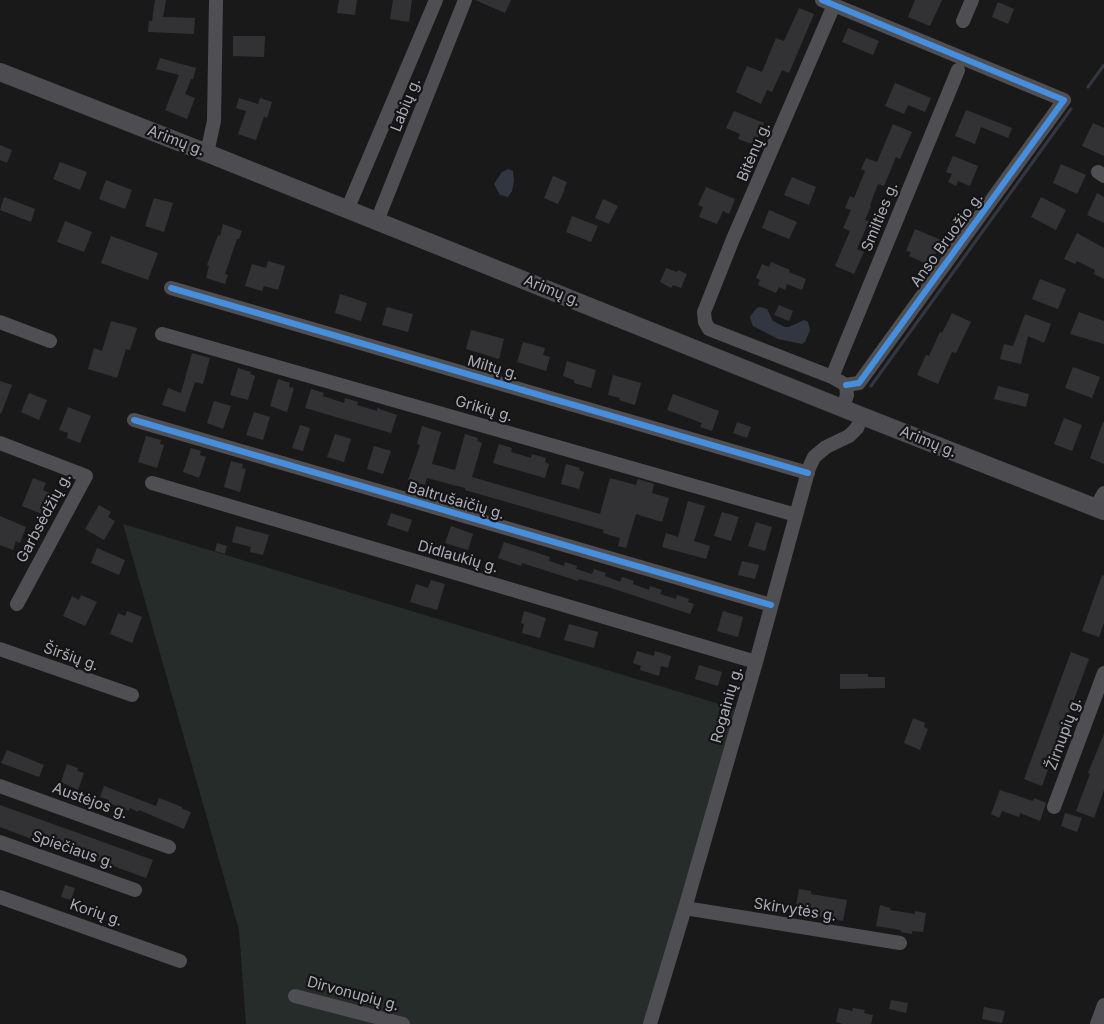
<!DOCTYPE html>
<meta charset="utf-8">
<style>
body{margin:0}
canvas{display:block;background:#19191a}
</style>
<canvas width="1104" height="1024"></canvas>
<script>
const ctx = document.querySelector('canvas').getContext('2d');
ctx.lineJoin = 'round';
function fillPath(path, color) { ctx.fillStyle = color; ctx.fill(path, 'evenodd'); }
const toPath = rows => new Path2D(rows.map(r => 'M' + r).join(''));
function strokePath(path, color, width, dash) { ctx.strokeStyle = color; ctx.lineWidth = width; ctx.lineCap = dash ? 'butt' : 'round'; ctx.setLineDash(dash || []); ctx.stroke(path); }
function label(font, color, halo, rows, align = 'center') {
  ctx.font = font + ' Inter,sans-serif'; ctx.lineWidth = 4.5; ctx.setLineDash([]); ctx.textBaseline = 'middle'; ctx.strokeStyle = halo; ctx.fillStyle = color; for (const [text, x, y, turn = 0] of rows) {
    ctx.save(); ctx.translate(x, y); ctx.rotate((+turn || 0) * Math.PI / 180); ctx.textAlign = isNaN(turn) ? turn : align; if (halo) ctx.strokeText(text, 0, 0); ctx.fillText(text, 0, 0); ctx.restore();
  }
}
const green = toPath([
 [123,524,736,709,648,1024,246,1024,239,930]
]);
const water = toPath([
 [508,169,513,171,514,181,512,191,508,197,500,195,494,184,502,172],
 [760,307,767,309,773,321,785,327,789,327,804,320,808,322,810,330,805,342,802,344,778,339,753,326,750,318,751,315,757,308]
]);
const stream = toPath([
 [1088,87,1104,65],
 [871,386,1071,109]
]);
const building = toPath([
 [155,0,166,0,163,17,195,18,194,34,148,32,149,21,152,21],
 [339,0,357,0,355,15,337,13],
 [393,0,412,0,409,22,390,19],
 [475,0,511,0,505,13],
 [915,0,942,0,930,26,908,17],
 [998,2,1014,9,1008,24,992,17],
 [799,8,814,14,789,73,782,70,772,92,767,90,761,104,736,92,747,66,762,72,776,38,784,41],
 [848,28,879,41,873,55,842,42],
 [233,36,265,36,264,57,233,56],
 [160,58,196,68,193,79,191,79,185,94,195,98,187,119,165,110,179,75,156,69],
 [895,83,931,98,925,112,908,105,904,114,885,106],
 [239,98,258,104,260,98,272,102,267,118,264,117,256,140,238,134,246,111,236,108],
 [966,110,1012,128,1008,138,981,127,975,144,955,136],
 [734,111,764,123,755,145,738,139,740,134,726,128],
 [1093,123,1104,128,1104,156,1082,146],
 [893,124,912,132,900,159,896,157,884,186,878,184,870,205,871,206,865,220,869,221,857,249,864,252,854,274,835,266,850,231,843,228,851,210,845,208,850,196,854,198,865,171,861,169,866,158,877,162],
 [0,145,12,150,7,163,0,160],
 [953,156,978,166,970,186,958,181,956,186,948,182,952,174,946,172],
 [60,162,87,172,80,190,53,179],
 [1061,164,1086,175,1077,194,1053,183],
 [553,176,567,182,564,189,565,189,558,204,544,198],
 [792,177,816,187,809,205,784,195],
 [106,180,132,190,125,209,99,199],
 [706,187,735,199,729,214,723,211,717,224,699,217,703,207,698,205],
 [1097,193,1104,197,1104,223,1087,215],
 [4,197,35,209,31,222,0,210],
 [1041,197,1066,210,1056,230,1031,217],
 [154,198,173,203,164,232,145,226],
 [603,199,618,206,609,224,595,218],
 [769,210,797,222,789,239,762,228],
 [572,216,598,226,591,242,566,232],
 [65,221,92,232,84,252,57,242],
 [223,224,242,231,239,239,237,239,225,274,228,275,225,284,206,278,209,266,207,265,218,235,220,236],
 [915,229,941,240,935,255,931,254,927,264,909,256,911,252,906,251],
 [1077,233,1104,248,1104,279,1094,274,1095,270,1077,261,1075,264,1064,259],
 [111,236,158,253,148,280,101,263],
 [268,261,285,266,278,290,264,286,262,291,245,286,252,264,266,268],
 [771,262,790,270,789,272,806,279,802,290,787,284,785,290,779,287,776,293,758,285,760,280,756,278,762,264,769,267],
 [666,268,677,272,678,270,687,274,681,288,673,285,671,288,660,282],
 [1040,279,1066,289,1058,309,1032,299],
 [340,294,367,303,361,321,335,313],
 [779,305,793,311,789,321,774,315],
 [387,307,413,314,408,332,382,325],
 [1079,312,1104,321,1104,344,1070,334],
 [952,313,971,322,956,353,952,352,938,384,917,375,926,355,929,356,940,332,942,333],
 [1025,314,1051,324,1044,343,1028,336,1021,364,1000,359,1004,344,1013,346],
 [111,321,137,328,130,350,126,349,117,378,88,369,94,348,102,351],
 [471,330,504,339,499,359,466,349],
 [523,342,545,348,543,355,550,357,546,371,517,362],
 [192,353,210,358,203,384,195,382,185,412,162,405,168,388,181,393],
 [567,361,596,370,591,388,574,383,574,380,563,376],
 [1073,367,1100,377,1092,398,1065,388],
 [238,368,251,372,250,374,255,376,248,400,230,395],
 [613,375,641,383,635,405,619,400,620,398,608,395],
 [278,379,290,383,289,387,294,388,287,412,270,406],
 [0,381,12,385,1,414,0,413],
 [998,386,1029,394,1026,407,994,399],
 [311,389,324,393,323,396,344,403,345,398,358,402,357,405,377,411,377,408,397,415,391,433,305,408],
 [29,393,47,400,39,420,21,412],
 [673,394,719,411,712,431,700,427,702,423,667,410],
 [214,401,231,406,223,429,207,423],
 [68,407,91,416,80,443,67,438,68,433,59,430],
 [254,412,270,417,263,440,246,435],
 [1064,418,1082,425,1072,451,1054,444],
 [737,422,751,427,747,438,733,433],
 [1103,422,1104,422,1104,464,1090,458],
 [300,425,310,428,303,451,292,448],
 [422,426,441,432,432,464,455,470,465,434,478,438,477,441,482,443,472,477,600,514,610,478,636,485,638,479,654,484,652,493,669,498,662,522,636,514,626,548,618,546,620,538,603,533,604,530,465,490,465,488,427,478,425,485,408,480,420,445,417,444],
 [335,434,351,439,344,462,327,457],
 [146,436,161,440,160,444,164,445,157,468,138,462],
 [499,444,512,448,511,452,531,458,532,454,546,458,545,462,549,464,545,478,493,463],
 [374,446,391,451,383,474,367,469],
 [191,448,201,451,200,455,206,457,199,478,183,472],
 [231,461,243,464,242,468,246,469,240,492,224,487],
 [566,464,580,468,579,470,584,472,579,489,561,484],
 [33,478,46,483,43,490,50,493,42,514,22,506],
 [688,501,705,506,694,541,710,546,706,559,662,547,666,533,678,537],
 [99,505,111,512,108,517,115,521,104,540,85,529],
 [722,512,739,517,731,541,714,536],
 [391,513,412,520,408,532,387,525],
 [0,516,26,527,20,543,16,541,13,550,0,545],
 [756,522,772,527,765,551,748,546],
 [236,526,269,535,263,555,250,552,251,547,232,542],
 [451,526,473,534,468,550,445,543],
 [504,542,550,557,549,561,564,566,565,562,577,566,576,569,592,574,594,569,606,573,605,576,620,582,622,577,634,581,633,584,649,590,650,586,662,590,660,594,676,599,677,595,689,599,688,602,694,604,690,614,608,587,579,579,578,581,522,563,521,566,498,558],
 [217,543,227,546,225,554,215,551],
 [97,548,125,560,119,575,91,563],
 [742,561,759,565,755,579,738,575],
 [1102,575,1104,576,1104,623,1099,637,1082,631],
 [431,580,445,584,437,610,410,602,416,584,428,588],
 [81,595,97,602,85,626,63,616,72,596,79,600],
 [127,611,142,617,132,643,110,634,118,613,125,616],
 [524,611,546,618,540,638,522,633,524,624,521,623],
 [723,611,743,617,738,637,717,631],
 [569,624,598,632,594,648,564,640],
 [637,651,654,656,655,651,671,656,668,668,661,666,659,676,640,670,641,666,633,663],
 [1071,652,1089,659,1042,786,1024,779],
 [699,665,722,672,718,686,695,679],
 [840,674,868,674,868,677,885,677,885,688,840,689],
 [913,718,925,723,924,727,928,729,920,750,904,743],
 [1104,734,1104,790,1094,818,1076,811,1090,774,1088,773],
 [7,750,44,765,39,777,1,763],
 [67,764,78,768,77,771,84,773,78,790,61,782],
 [104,786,156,806,159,798,182,807,182,809,191,812,184,829,139,810,138,812,130,808,129,811,108,803,109,800,100,797],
 [1000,790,1033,801,1034,798,1046,803,1040,821,1020,813,1019,817,1002,811,999,818,991,814],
 [0,805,153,860,146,878,86,856,85,859,0,827],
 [1065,813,1082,818,1077,832,1061,826],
 [65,885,75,888,71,900,61,897],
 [799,889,811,891,811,894,847,900,843,921,795,912],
 [880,905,890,908,890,910,915,914,915,911,926,913,923,932,912,931,912,934,901,932,901,930,876,926],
 [891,1000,908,1003,906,1013,889,1009],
 [984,1007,1005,1011,1002,1023,982,1019],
 [839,1008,852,1011,853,1008,865,1010,864,1013,873,1015,871,1024,843,1024,836,1022]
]);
const minor = toPath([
 [822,0,1064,100,859,383,846,385],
 [834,5,733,239,704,312,705,322,709,329,832,377,846,385,847,395,843,408],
 [963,21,972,0],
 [207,153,214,121,216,0],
 [1098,172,1104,176],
 [347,210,436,0],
 [377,221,465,0],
 [171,288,808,473],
 [0,322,50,341],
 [162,334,796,515],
 [832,377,958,70],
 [134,420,771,605],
 [0,443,86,476,17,604],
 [152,483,756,662],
 [1095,508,1104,493],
 [0,649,132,695],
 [0,786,169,847],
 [1054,807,1104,673],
 [0,842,135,890],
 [0,897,180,961],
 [685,908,900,943],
 [295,996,403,1024],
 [650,1024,685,908,756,662,809,468,814,457,826,447,849,436,857,428,862,416],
 [1097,1024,1104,1005]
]);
const major = toPath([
 [0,72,207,153,862,416,1104,511]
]);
const cycleway = toPath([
 [822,0,1064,100,859,383,846,385],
 [171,288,808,473],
 [134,420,771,605]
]);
const streetNames = [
 ["Labių g.",406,105,-68],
 ["Arimų g.",176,141,21],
 ["Bitėnų g.",754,152,-67],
 ["Smilties g.",880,217,-68],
 ["Anso Bruožio g.",947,240,-54],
 ["Arimų g.",552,291,22],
 ["Miltų g.",493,368,16],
 ["Grikių g.",484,409,16],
 ["Arimų g.",928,442,22],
 ["Baltrušaičių g.",456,501,16],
 ["Garbsėdžių g.",44,518,-62],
 ["Didlaukių g.",458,557,16],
 ["Širšių g.",71,657,19],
 ["Rogainių g.",727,705,-74],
 ["Žirnupių g.",1064,734,-70],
 ["Austėjos g.",90,801,20],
 ["Spiečiaus g.",73,850,19],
 ["Skirvytės g.",795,910,9],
 ["Korių g.",96,913,19],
 ["Dirvonupių g.",353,994,15]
];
fillPath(green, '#252c29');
fillPath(water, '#323640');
strokePath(stream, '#323640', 3);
fillPath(building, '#323234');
strokePath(minor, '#4f4f53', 14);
strokePath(major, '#4d4c50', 18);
strokePath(cycleway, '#468fdf', 6);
label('15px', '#acacb9', '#141415', streetNames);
</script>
